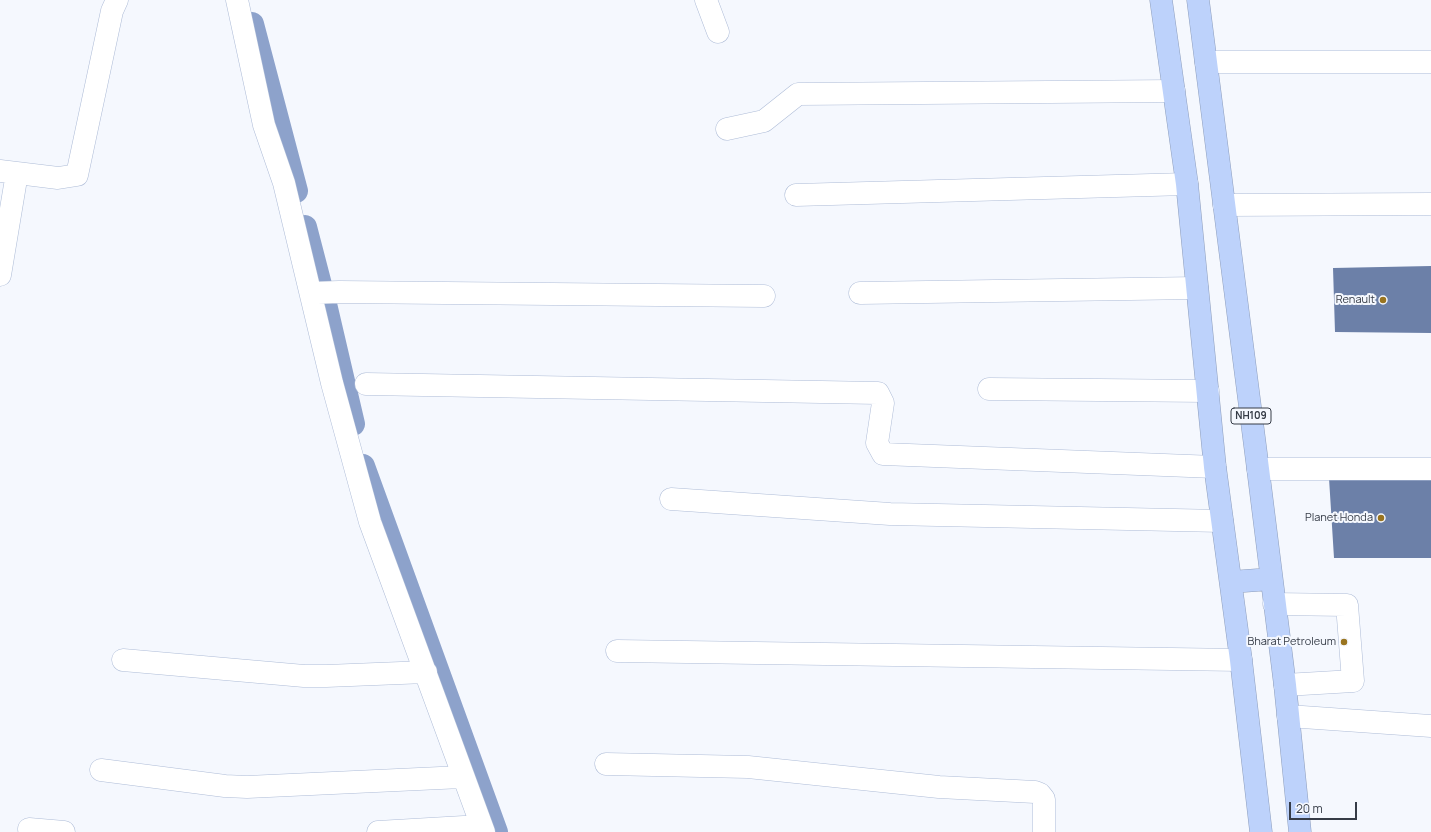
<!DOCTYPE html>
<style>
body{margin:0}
#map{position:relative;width:1431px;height:832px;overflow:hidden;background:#f5f8fe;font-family:Manrope,sans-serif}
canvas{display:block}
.scale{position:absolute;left:1289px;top:802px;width:68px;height:18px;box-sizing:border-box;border:2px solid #363c47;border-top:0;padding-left:5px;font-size:12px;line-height:14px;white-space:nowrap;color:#363c47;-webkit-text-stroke:3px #f5f8fe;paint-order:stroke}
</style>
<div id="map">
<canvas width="1431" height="832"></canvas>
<div class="scale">20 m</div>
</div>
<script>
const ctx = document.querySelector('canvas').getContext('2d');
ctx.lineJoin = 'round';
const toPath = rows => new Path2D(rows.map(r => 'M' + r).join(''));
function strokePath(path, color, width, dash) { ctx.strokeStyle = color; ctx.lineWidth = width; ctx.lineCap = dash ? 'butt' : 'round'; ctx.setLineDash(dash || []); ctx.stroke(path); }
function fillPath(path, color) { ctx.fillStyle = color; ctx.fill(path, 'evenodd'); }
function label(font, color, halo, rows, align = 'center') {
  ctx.font = font + ' Manrope,sans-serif'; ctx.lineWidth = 4; ctx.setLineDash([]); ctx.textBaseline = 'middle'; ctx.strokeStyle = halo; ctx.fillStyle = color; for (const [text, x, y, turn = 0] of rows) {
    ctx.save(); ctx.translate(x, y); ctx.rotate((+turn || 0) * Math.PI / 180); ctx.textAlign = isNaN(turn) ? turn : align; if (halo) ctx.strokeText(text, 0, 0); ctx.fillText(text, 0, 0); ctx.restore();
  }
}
const canal = toPath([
 [252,24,296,191],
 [305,227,325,304,353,424],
 [363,466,496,832]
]);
const building = toPath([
 [1431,266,1431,333,1335,332,1333,268],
 [1431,476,1431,558,1334,558,1329,478]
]);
const minor = toPath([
 [237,0,264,125,284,183,332,383,370,522,484,832],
 [706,0,718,32],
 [1206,62,1431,62],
 [727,129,764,121,798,94,1174,91],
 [0,171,58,178,77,175,112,11,117,0],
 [796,195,1187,184],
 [1224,205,1431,204],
 [0,275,17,173],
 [311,293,339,292,764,296],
 [860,293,1197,288],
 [366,384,878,393,883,403,877,443,883,454,1215,467],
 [989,389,1208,391],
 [1258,469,1431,469],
 [671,499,890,514,1222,521],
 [1274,604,1347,605,1353,681,1285,685],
 [617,651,1241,660],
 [123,660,304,676,326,676,426,672],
 [1288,716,1431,726],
 [606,764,748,767,939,787,1035,792,1040,794,1044,799,1044,832],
 [101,770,225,786,247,787,462,777],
 [29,829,64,832],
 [378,832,481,826]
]);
const highway = toPath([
 [1161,0,1187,184,1215,467,1241,660,1261,832],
 [1198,0,1258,469,1285,685,1300,832],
 [1231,582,1271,579]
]);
const markers = [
 [1383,300,4,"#99741f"],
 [1381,518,4,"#99741f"],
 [1344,642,4,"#99741f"]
];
const shields = [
 [1251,416,40]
];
const shieldNames = [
 ["NH109",1251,416]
];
const poiNames = [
 ["Renault",1375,300],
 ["Planet Honda",1373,518],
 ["Bharat Petroleum",1336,642]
];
strokePath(canal, '#8da2cb', 24);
fillPath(building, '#6c80a8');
strokePath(minor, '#aebcd7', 23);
strokePath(highway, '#8e9ebc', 23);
strokePath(minor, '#fff', 22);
strokePath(highway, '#bdd2fb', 22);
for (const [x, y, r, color] of markers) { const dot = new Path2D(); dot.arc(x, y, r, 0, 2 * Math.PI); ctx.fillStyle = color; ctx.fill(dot); strokePath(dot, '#f5f8fe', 1.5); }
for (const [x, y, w] of shields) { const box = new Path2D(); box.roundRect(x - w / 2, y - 8, w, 16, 3); ctx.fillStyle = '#f5f8fe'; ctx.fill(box); strokePath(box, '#363c47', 1); }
label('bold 10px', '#363c47', null, shieldNames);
label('11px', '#363c47', '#f5f8fe', poiNames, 'right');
</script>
